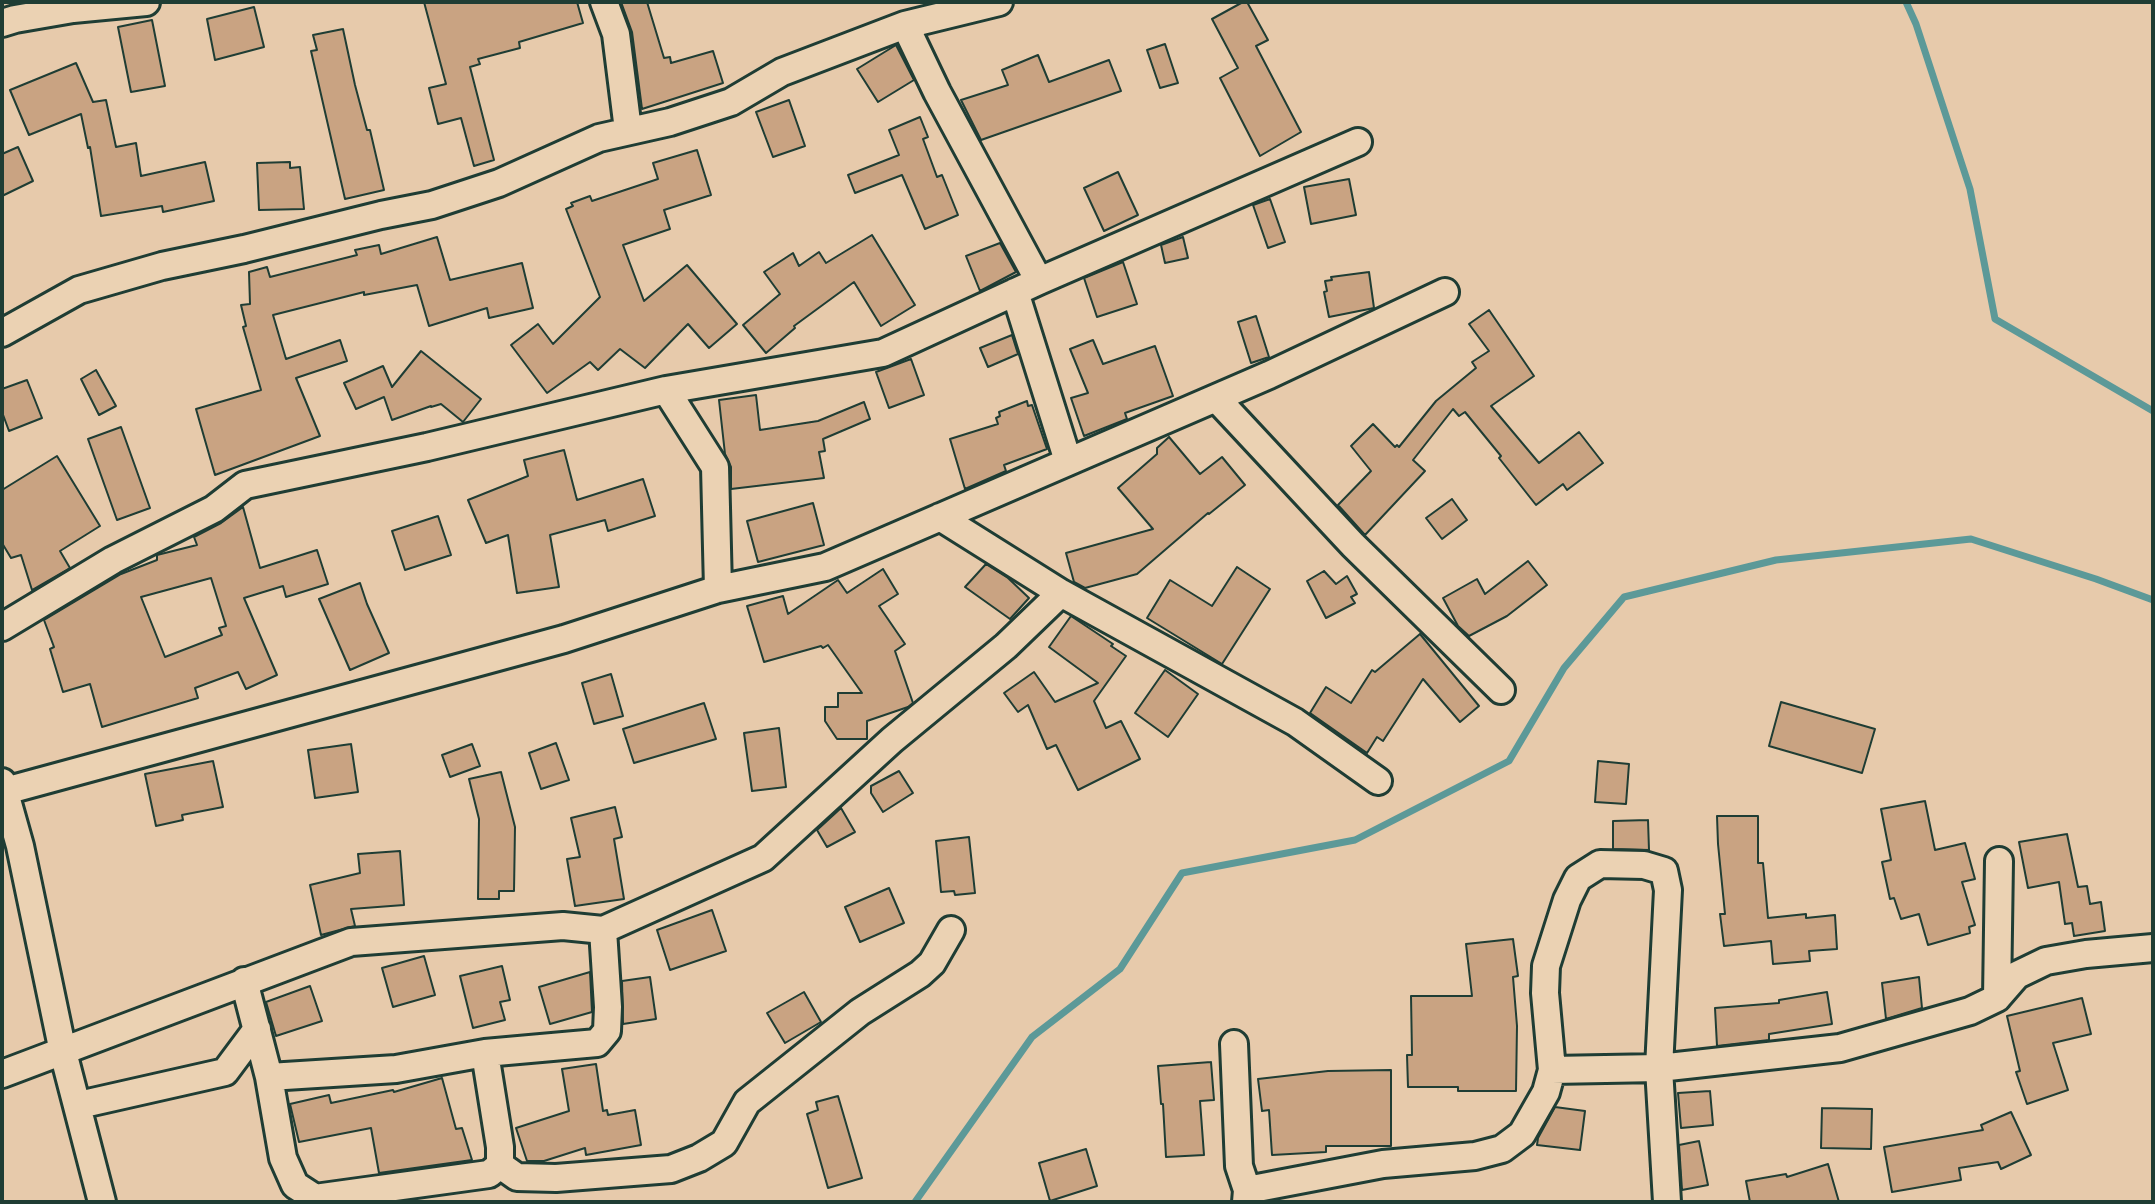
<!DOCTYPE html>
<style>
body{margin:0}
#map{position:relative;width:2155px;height:1204px;overflow:hidden;background:#e7caab;font-family:"Gochi Hand",sans-serif}
canvas{display:block}
.frame{position:absolute;inset:0;border:4px solid #1f3d34;pointer-events:none}
</style>
<div id="map">
<canvas width="2155" height="1204"></canvas>
<div class="frame"></div>
</div>
<script>
const ctx = document.querySelector('canvas').getContext('2d');
ctx.lineJoin = 'round';
const toPath = rows => new Path2D(rows.map(r => 'M' + r).join(''));
function strokePath(path, color, width, dash) { ctx.strokeStyle = color; ctx.lineWidth = width; ctx.lineCap = dash ? 'butt' : 'round'; ctx.setLineDash(dash || []); ctx.stroke(path); }
function fillPath(path, color) { ctx.fillStyle = color; ctx.fill(path, 'evenodd'); }
const stream = toPath([
 [1906,2,1916,24,1970,189,1995,319,2153,411],
 [915,1202,1032,1037,1120,969,1182,873,1355,840,1509,761,1564,668,1624,597,1776,560,1971,539,2096,579,2153,600]
]);
const building = toPath([
 [424,2,577,2,583,23,519,42,520,48,478,59,480,64,470,67,494,160,474,166,461,118,438,124,429,88,446,84,424,2],
 [621,2,647,2,664,58,670,57,671,63,713,51,723,83,642,109,632,32,621,2],
 [1243,2,1247,2,1268,40,1256,46,1301,132,1260,156,1220,78,1238,68,1212,19,1243,2],
 [254,7,264,47,215,60,207,19,254,7],
 [152,20,165,86,131,92,118,27,152,20],
 [343,29,355,85,367,130,370,130,384,190,345,199,311,51,317,50,313,35,343,29],
 [1165,44,1178,83,1160,88,1147,50,1165,44],
 [896,45,914,80,878,102,857,69,896,45],
 [1038,55,1049,82,1109,60,1121,91,981,140,961,100,1008,85,1002,70,1038,55],
 [76,63,93,102,106,100,116,147,136,143,141,176,205,162,214,201,163,212,162,206,101,216,90,147,88,148,81,114,29,135,10,90,76,63],
 [789,100,805,146,773,157,756,112,789,100],
 [920,117,928,137,923,139,937,177,942,175,958,215,925,229,902,175,855,193,848,175,899,155,889,130,920,117],
 [18,147,33,181,2,196,2,154,18,147],
 [697,150,711,195,664,210,670,229,623,245,644,301,687,265,737,324,709,348,688,324,645,368,620,349,598,370,590,362,547,393,511,345,538,324,553,344,600,297,566,209,573,206,571,203,590,196,592,201,658,179,653,163,697,150],
 [290,162,290,168,300,167,304,209,259,210,257,163,290,162],
 [1118,172,1138,215,1104,231,1084,188,1118,172],
 [1349,179,1356,215,1311,224,1304,187,1349,179],
 [1270,199,1285,242,1268,248,1253,205,1270,199],
 [872,235,915,305,881,326,854,282,794,326,795,328,766,353,743,325,780,294,764,272,793,253,799,266,819,252,826,263,872,235],
 [437,237,450,280,522,263,533,308,489,318,487,308,429,326,417,285,364,295,364,292,273,315,286,359,340,340,347,361,296,378,320,436,215,475,196,409,261,390,243,327,246,326,241,305,250,304,249,272,267,267,270,277,357,255,355,250,379,245,381,254,437,237],
 [1183,237,1188,258,1165,263,1161,245,1183,237],
 [1000,243,1016,272,980,291,966,256,1000,243],
 [1123,262,1137,304,1097,317,1084,278,1123,262],
 [1369,272,1374,308,1329,317,1324,292,1327,291,1325,281,1332,280,1331,277,1369,272],
 [1489,310,1534,376,1491,406,1539,463,1579,432,1603,463,1567,490,1563,484,1536,505,1499,458,1501,456,1465,412,1459,416,1453,409,1413,460,1425,471,1365,535,1338,505,1371,471,1351,446,1373,424,1395,447,1397,445,1399,447,1436,401,1476,368,1472,362,1489,351,1469,324,1489,310],
 [1256,316,1269,357,1251,363,1238,322,1256,316],
 [1012,335,1018,354,988,367,980,348,1012,335],
 [1093,340,1103,364,1155,346,1173,396,1125,413,1127,419,1084,436,1071,398,1088,393,1070,349,1093,340],
 [421,351,481,399,463,422,441,404,431,407,431,406,392,420,384,397,356,409,344,383,383,366,392,387,421,351],
 [911,359,924,395,889,408,876,372,911,359],
 [96,370,116,406,99,415,81,379,96,370],
 [27,380,42,418,9,431,2,412,2,389,27,380],
 [756,395,760,430,818,421,864,402,870,419,823,439,825,451,819,452,824,478,731,489,731,467,725,454,719,400,756,395],
 [1027,401,1028,406,1032,405,1047,449,1004,465,1006,471,965,489,950,439,998,424,996,418,1000,416,999,412,1027,401],
 [121,427,150,508,117,520,88,439,121,427],
 [1169,437,1200,474,1222,457,1245,485,1209,514,1208,513,1137,574,1085,588,1074,582,1066,553,1153,529,1118,488,1157,454,1157,448,1169,437],
 [564,450,577,500,643,479,655,516,608,531,605,520,550,535,559,587,517,593,508,535,486,543,468,500,528,476,524,460,564,450],
 [57,456,100,526,60,551,70,568,32,590,21,555,11,558,2,543,2,490,57,456],
 [1452,499,1467,520,1442,539,1426,518,1452,499],
 [813,503,824,545,758,562,747,521,813,503],
 [243,507,260,568,317,550,328,584,286,597,283,586,244,598,277,675,246,689,238,672,195,688,198,698,102,727,90,684,63,692,50,649,54,647,44,620,121,574,157,560,157,555,197,545,194,537,221,523,243,507],
 [211,578,226,626,219,628,222,635,165,657,141,597,211,578],
 [438,516,451,555,405,570,392,531,438,516],
 [1528,561,1547,585,1507,616,1469,636,1458,626,1443,598,1477,579,1485,594,1528,561],
 [986,564,1008,578,1029,598,1010,619,965,587,986,564],
 [1237,567,1270,589,1222,664,1147,618,1170,580,1212,606,1237,567],
 [883,569,898,594,879,606,905,644,895,651,913,703,908,707,867,721,867,739,837,739,825,721,825,707,838,707,838,693,862,693,828,645,823,648,821,646,764,662,747,606,783,596,788,614,838,580,847,593,883,569],
 [1324,571,1336,584,1347,576,1357,594,1351,597,1355,603,1326,618,1307,581,1324,571],
 [360,583,367,604,389,653,350,670,319,599,360,583],
 [1071,616,1113,644,1111,646,1126,656,1094,701,1106,728,1121,721,1140,759,1078,790,1056,745,1047,749,1028,705,1018,712,1004,693,1034,672,1055,702,1098,683,1049,647,1071,616],
 [1420,634,1479,706,1460,722,1423,679,1383,741,1377,737,1367,753,1310,713,1326,687,1351,703,1372,670,1375,672,1420,634],
 [1165,670,1198,694,1168,737,1135,713,1165,670],
 [611,674,623,716,594,724,582,683,611,674],
 [1781,702,1875,729,1862,773,1769,746,1781,702],
 [704,703,716,739,634,763,623,729,704,703],
 [779,728,786,787,752,791,744,733,779,728],
 [556,743,569,780,541,789,529,753,556,743],
 [351,744,358,792,315,798,308,750,351,744],
 [472,744,480,766,450,777,442,755,472,744],
 [213,761,223,807,182,815,183,820,156,826,145,774,213,761],
 [1598,761,1629,764,1626,804,1595,802,1598,761],
 [899,771,913,793,883,812,871,793,871,786,899,771],
 [501,772,515,827,514,891,499,891,499,899,478,899,479,819,469,779,501,772],
 [1925,801,1935,850,1965,843,1975,879,1962,882,1975,925,1969,927,1970,933,1928,945,1919,914,1901,919,1894,898,1890,899,1882,862,1891,860,1881,809,1925,801],
 [615,807,622,837,614,839,624,899,575,906,567,859,580,857,571,818,615,807],
 [841,808,855,832,827,847,817,830,841,808],
 [1717,816,1758,816,1758,863,1763,863,1768,918,1806,914,1806,918,1835,915,1837,949,1809,951,1810,961,1773,964,1771,941,1724,946,1720,914,1725,914,1718,844,1717,816],
 [1648,820,1649,850,1613,849,1613,821,1648,820],
 [2067,834,2078,887,2087,886,2090,904,2101,902,2105,931,2074,936,2072,923,2065,924,2059,882,2028,888,2019,842,2067,834],
 [969,837,975,893,955,895,954,891,941,892,936,841,969,837],
 [400,851,404,905,351,909,355,926,321,935,310,885,360,873,358,854,400,851],
 [889,888,904,923,860,942,845,907,889,888],
 [712,910,726,951,670,970,657,930,712,910],
 [1513,939,1518,976,1513,977,1517,1026,1516,1091,1458,1091,1458,1087,1408,1087,1407,1055,1412,1055,1411,996,1472,996,1466,944,1513,939],
 [424,956,435,995,393,1007,382,968,424,956],
 [502,966,510,1000,500,1002,505,1020,473,1028,460,976,502,966],
 [590,972,592,1012,550,1024,539,987,590,972],
 [650,977,656,1019,623,1024,622,981,650,977],
 [1919,977,1922,1008,1886,1019,1882,983,1919,977],
 [310,986,322,1021,276,1036,266,1002,310,986],
 [804,992,821,1022,785,1043,767,1013,804,992],
 [1827,992,1832,1024,1769,1034,1769,1040,1717,1046,1715,1008,1779,1003,1779,1000,1827,992],
 [2082,998,2091,1034,2053,1043,2068,1090,2027,1104,2016,1072,2020,1071,2007,1016,2082,998],
 [1211,1062,1214,1100,1200,1101,1204,1155,1166,1157,1163,1104,1161,1104,1158,1066,1211,1062],
 [596,1064,603,1111,607,1110,608,1115,635,1110,641,1145,586,1155,585,1148,544,1161,527,1161,516,1128,569,1111,562,1069,596,1064],
 [1391,1070,1391,1146,1326,1146,1326,1152,1272,1155,1269,1110,1262,1111,1258,1079,1328,1071,1391,1070],
 [442,1078,456,1129,462,1128,472,1160,379,1173,371,1128,299,1142,290,1104,329,1095,331,1103,393,1090,394,1092,442,1078],
 [1710,1091,1713,1125,1681,1128,1678,1093,1710,1091],
 [838,1096,862,1178,828,1188,807,1114,818,1110,816,1102,838,1096],
 [1555,1107,1585,1111,1580,1150,1537,1145,1538,1138,1555,1107],
 [1822,1108,1872,1109,1871,1149,1821,1148,1822,1108],
 [2011,1112,2031,1155,2001,1169,1998,1162,1959,1168,1961,1180,1892,1192,1884,1147,1983,1130,1981,1125,2011,1112],
 [1699,1141,1708,1185,1682,1190,1679,1145,1699,1141],
 [1086,1149,1097,1186,1050,1201,1039,1163,1086,1149],
 [1828,1164,1839,1202,1750,1202,1746,1181,1786,1174,1787,1177,1828,1164]
]);
const minor = toPath([
 [604,2,616,34,628,130],
 [2,23,15,19,73,9,146,2],
 [905,25,937,92,1039,281],
 [1015,292,1068,461],
 [2,333,79,290,162,266,244,249,381,215,432,205,499,183,599,138,670,122,731,102,782,72,905,25,999,2],
 [666,390,883,353,1039,281,1358,142],
 [1216,398,1353,545,1501,690],
 [940,517,1061,593,1295,722,1378,781],
 [2,627,113,560,214,509,245,485,427,447,666,390,715,467,718,589],
 [2,782,20,846,63,1052,102,1202],
 [5,791,564,639,718,589,825,567,1269,375,1445,292],
 [244,981,269,1077,283,1158,295,1185,315,1198,489,1174,500,1165,500,1147,485,1053],
 [1997,998,2017,975,2046,961,2086,954,2153,948],
 [1234,1044,1239,1166,1247,1190,1246,1202],
 [1552,1070,1659,1068,1840,1048,1970,1011,1997,998,1999,861],
 [2,1074,351,942,563,926,603,930,763,858,892,740,1006,646,1061,593],
 [269,1077,396,1069,485,1053,597,1043,607,1031,608,1007,603,930],
 [79,1105,225,1072,257,1029],
 [500,1165,517,1177,556,1178,671,1169,699,1158,724,1143,747,1102,860,1012,920,974,932,963,951,930],
 [1247,1190,1383,1164,1475,1156,1502,1149,1522,1134,1546,1092,1552,1070,1545,993,1546,966,1567,900,1578,878,1600,864,1644,865,1664,871,1668,890,1659,1068,1667,1202]
]);
strokePath(stream, '#5c9998', 7);
fillPath(building, '#c9a382');
strokePath(building, '#1f3d34', 2);
strokePath(minor, '#1f3d34', 32);
strokePath(minor, '#ebd2b3', 26);
</script>
